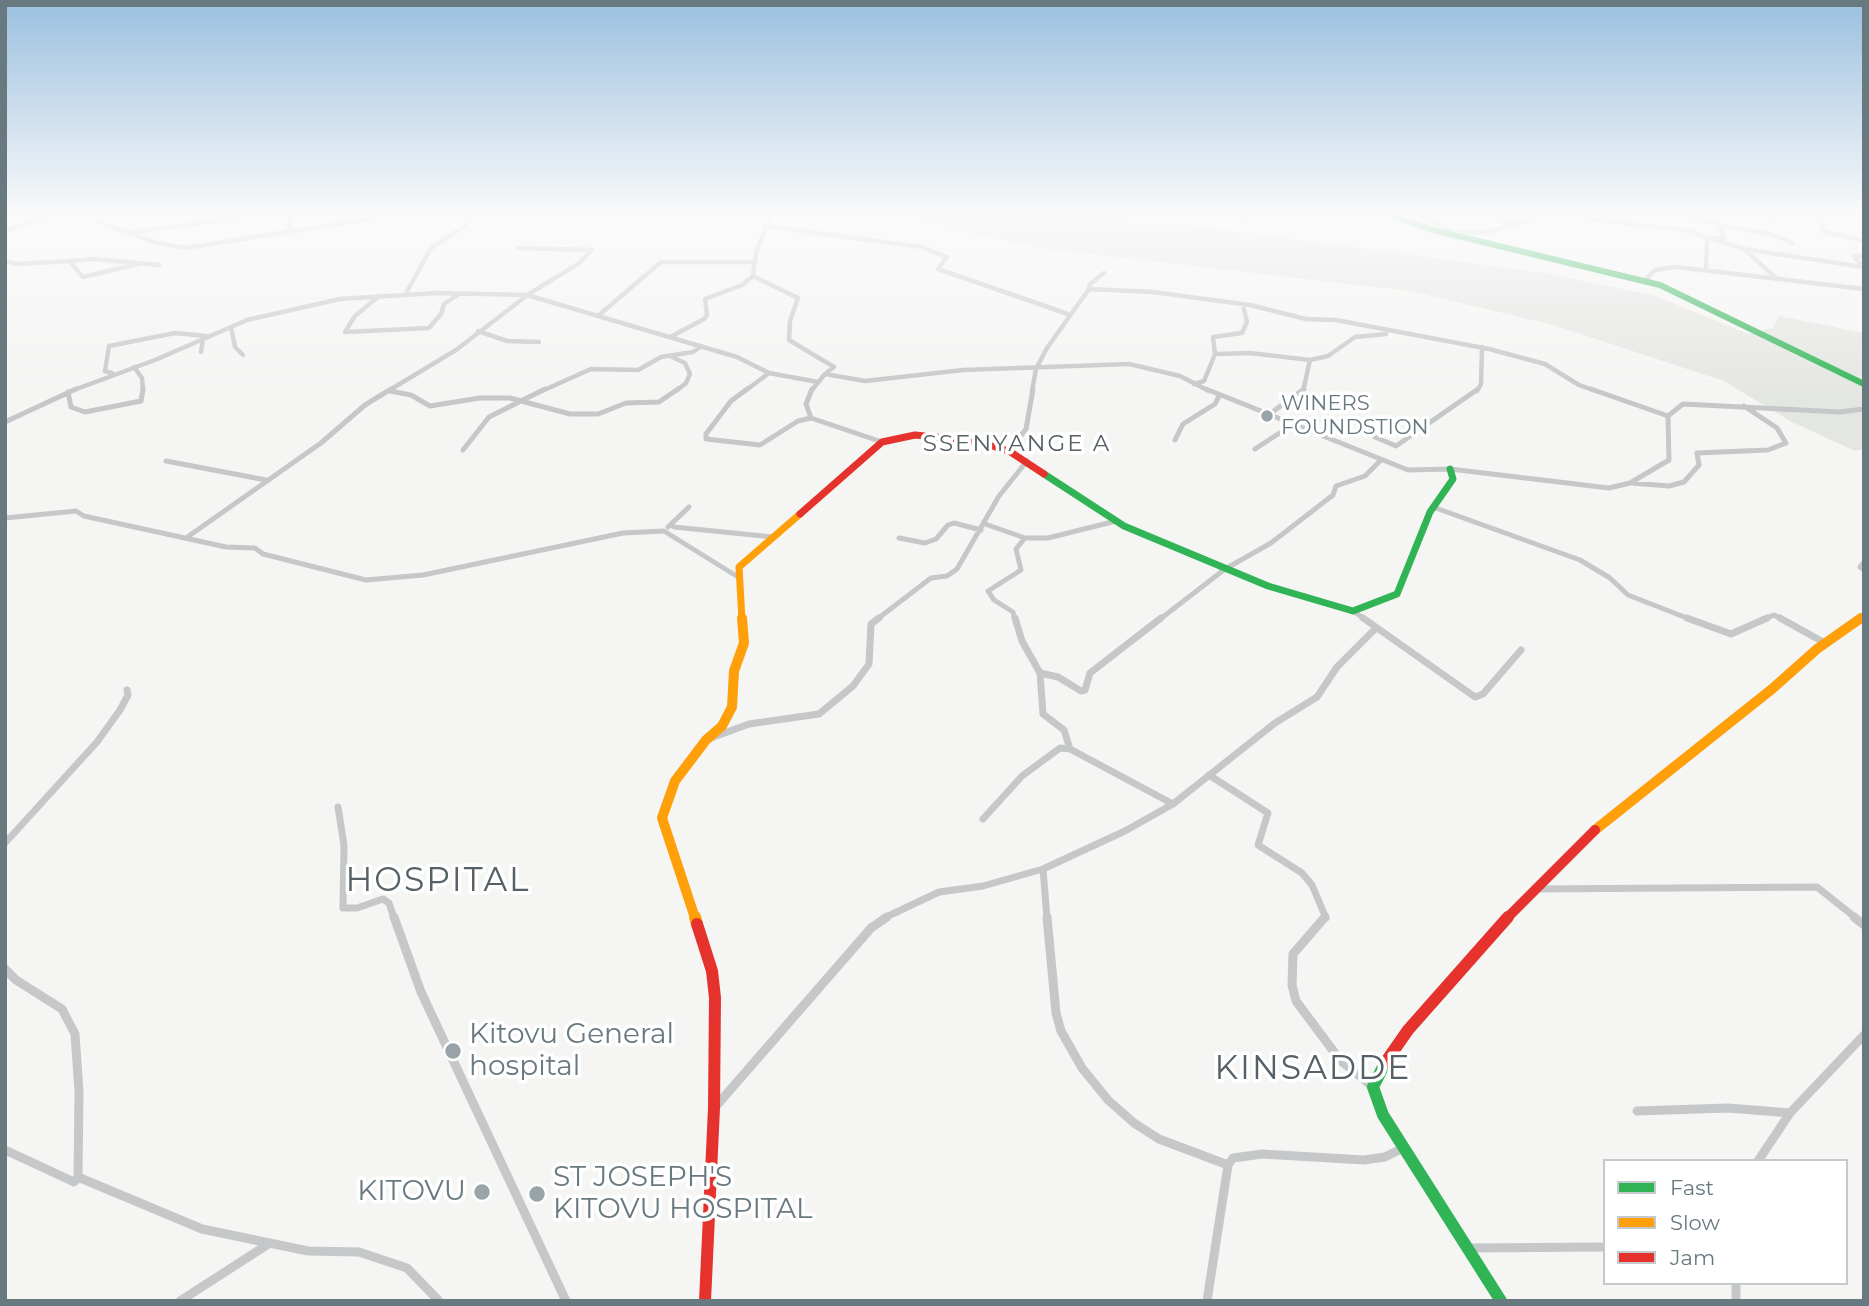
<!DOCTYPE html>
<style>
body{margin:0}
#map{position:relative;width:1869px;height:1306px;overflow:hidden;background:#f5f5f4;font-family:Montserrat,sans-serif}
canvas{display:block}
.frame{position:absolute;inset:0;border:7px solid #687980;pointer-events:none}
.legend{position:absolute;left:1603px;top:1159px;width:245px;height:126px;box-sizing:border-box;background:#fff;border:2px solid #c3c9cc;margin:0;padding:9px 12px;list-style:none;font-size:21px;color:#687980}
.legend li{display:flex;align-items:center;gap:14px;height:35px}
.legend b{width:35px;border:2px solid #c3c9cc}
</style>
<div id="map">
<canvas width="1869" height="1306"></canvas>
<div class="frame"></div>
<ul class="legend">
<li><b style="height:9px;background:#30b455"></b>Fast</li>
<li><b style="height:9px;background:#ff9f0a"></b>Slow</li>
<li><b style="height:9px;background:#e5322d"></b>Jam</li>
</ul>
</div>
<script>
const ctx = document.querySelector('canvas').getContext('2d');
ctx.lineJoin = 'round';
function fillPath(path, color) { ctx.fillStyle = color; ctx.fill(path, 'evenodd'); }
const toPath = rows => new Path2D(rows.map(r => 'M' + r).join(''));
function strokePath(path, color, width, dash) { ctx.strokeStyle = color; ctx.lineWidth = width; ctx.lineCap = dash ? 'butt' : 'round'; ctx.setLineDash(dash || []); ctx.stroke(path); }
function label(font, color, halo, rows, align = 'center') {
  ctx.font = font + ' Montserrat,sans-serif'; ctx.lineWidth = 7; ctx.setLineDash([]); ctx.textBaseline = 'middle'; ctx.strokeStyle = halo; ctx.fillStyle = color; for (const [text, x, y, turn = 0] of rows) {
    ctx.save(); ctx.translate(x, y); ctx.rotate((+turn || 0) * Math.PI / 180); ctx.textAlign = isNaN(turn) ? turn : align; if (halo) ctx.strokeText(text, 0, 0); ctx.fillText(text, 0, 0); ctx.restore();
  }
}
const green = toPath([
 [876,214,1108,214,1546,273,1656,296,1748,334,1773,328,1779,316,1864,333,1864,449,1855,451,1792,422,1724,381,1553,325,1410,291,1046,249]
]);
const streetFar3 = toPath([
 [75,214,101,214],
 [289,214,289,233],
 [771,214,756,252,753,276,798,298,790,321,789,340,834,367,825,374],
 [1416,214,1453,231],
 [1489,214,1514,224],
 [1547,214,1692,231,1707,239,1706,270],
 [1669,214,1718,224,1724,238,1712,238],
 [1748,214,1772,219,1776,214],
 [1820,214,1823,231,1864,241],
 [1861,214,1864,215],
 [89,216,105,225,158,243,186,248,400,214],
 [1243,220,1253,214],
 [1720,225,1771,234,1793,243],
 [765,226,922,247,947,257,938,269,1068,314],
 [5,231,56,214],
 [134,232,267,214],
 [1446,233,1488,232,1548,214],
 [1706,237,1744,249,1777,279],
 [518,248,592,250,578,264,527,295],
 [1744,249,1863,267],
 [5,261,17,264,69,261,83,277,138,264],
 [69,261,93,259,159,265],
 [1863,267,1854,256,1864,256],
 [1645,280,1655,270,1676,267,1864,289],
 [1089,289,1090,284,1104,273],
 [405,295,431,248,465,226,473,214],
 [379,296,355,316,345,332,429,328,441,314,444,304,459,294],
 [1243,305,1247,322,1242,333,1213,337,1215,354,1250,353,1310,360],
 [599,315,661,262,755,262],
 [231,327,235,347,243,355],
 [478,331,507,341,539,342],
 [672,336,704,319,707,315,705,299,742,285,753,276],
 [201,352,203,339],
 [672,357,685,363,690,374,686,383,676,391],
 [134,367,142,378,143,391],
 [112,373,105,371,109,346,175,333,206,336],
 [1194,384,1204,381,1215,354],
 [71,391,155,360,247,320,340,299,436,293,527,295,737,357,769,373,818,382],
 [388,391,456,350,525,297],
 [542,391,591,369,638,370,661,357,693,352,702,346],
 [745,391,769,373],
 [811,391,825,374,865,381,963,370,1129,364,1180,376,1209,391],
 [1032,391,1036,369,1047,348,1089,289,1153,292,1250,305,1306,319,1336,320,1489,349,1545,364,1579,385,1596,391],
 [1303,391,1310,360,1328,356,1355,337,1386,334],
 [1477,391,1481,384,1482,347]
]);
const streetFar2 = toPath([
 [747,389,731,401,706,434,706,439,760,445,798,421,811,418],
 [812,389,806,404,811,418,882,442],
 [1206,389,1408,470,1450,469,1609,488,1630,483,1669,460,1668,416,1683,404,1840,412,1864,409],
 [1591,389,1668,416],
 [390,391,411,395,430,406,480,398,510,398,570,414,598,414,626,403,659,402,678,389],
 [68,392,71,407,85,412,141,401,143,389],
 [1271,413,1304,389],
 [5,422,76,389],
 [1375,437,1396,446,1478,389],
 [1175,440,1183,424,1215,404,1219,396],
 [1255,449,1295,423],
 [463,450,489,417,545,389],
 [1009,451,1026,429,1033,389],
 [166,461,266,480],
 [1632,483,1669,486,1684,482,1699,465,1697,453,1768,450,1786,443,1777,428,1744,406],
 [1433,507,1580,560,1610,578,1628,595,1692,620],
 [5,518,76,511,84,516,226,547,255,548,263,554,366,580,423,575,623,533,664,531,738,577],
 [671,524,674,527,773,537],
 [985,524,1025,538],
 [668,527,689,507],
 [186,538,321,443,365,405,391,389],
 [899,538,925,543,936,539,948,525,954,523,981,530],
 [1864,562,1860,567,1864,570],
 [1353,611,1366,620],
 [876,620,931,578,947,576,957,569,999,496,1027,461],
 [1015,620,1013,612,994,600,988,591,1021,570,1016,549,1025,538,1048,538,1116,521],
 [1159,620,1225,569,1271,543,1333,495,1336,486,1365,476,1381,460],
 [1763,620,1774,615,1783,620]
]);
const streetFar1 = toPath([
 [1015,618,1022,641,1040,673,1043,714,1064,730,1070,749],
 [1363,618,1475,697,1483,694,1521,650],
 [1687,618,1731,634,1767,618],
 [1780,618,1825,643],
 [1040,673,1058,677,1081,691,1085,690,1090,673,1161,618],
 [711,738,749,724,819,714,853,686,869,664,871,624,879,618],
 [1209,775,1268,813,1258,845,1302,873,1312,885,1326,918],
 [338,807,344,845,343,908,357,908,383,899,389,903,394,918],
 [983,819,1022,776,1060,748,1070,749,1173,804],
 [5,843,97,742,120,710,128,695,127,690],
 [1043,869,1047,918],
 [1535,889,1817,887,1856,918],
 [884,918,939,892,983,886,1043,869,1125,831,1173,804,1275,723,1317,697,1337,667,1375,629]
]);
const street = toPath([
 [394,917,421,992,566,1301],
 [1047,917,1056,1013,1061,1031,1082,1068,1108,1100,1134,1123,1159,1139,1228,1165],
 [1325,917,1293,954,1292,985,1296,1001,1340,1060,1373,1087],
 [1854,917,1864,925],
 [5,969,16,980,62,1009,75,1034,79,1092,78,1177],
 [717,1105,871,928,887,917],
 [1637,1111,1728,1108,1790,1113],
 [5,1150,74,1182,78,1177,202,1229,308,1251,359,1252,407,1268,439,1301],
 [1758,1161,1790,1113,1864,1035],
 [1469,1248,1605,1247],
 [1736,1283,1736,1301],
 [180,1301,270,1243],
 [1207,1301,1228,1165,1233,1158,1262,1154,1364,1160,1385,1157,1403,1148]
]);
const fastFar2 = toPath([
 [1386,214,1433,230,1660,285,1864,384]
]);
const fastFar1 = toPath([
 [1044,474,1124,526,1268,586,1353,611,1397,594,1430,512,1453,479,1450,469]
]);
const fast = toPath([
 [1385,1063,1373,1087,1383,1115,1501,1301]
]);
const slowFar2 = toPath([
 [742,620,739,567,800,514],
 [1858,620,1864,616]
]);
const slowFar1 = toPath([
 [1595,830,1772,689,1817,649,1861,618],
 [695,918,662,818,675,781,706,740,722,726,732,707,734,671,744,643,742,618]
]);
const slow = toPath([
 [695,917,697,924]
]);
const jamFar2 = toPath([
 [800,514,882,442,915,435,975,441,1009,451,1044,474]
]);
const jamFar1 = toPath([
 [1507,918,1595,830]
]);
const jam = toPath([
 [697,924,712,971,715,998,714,1108,705,1301],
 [1385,1063,1408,1030,1508,917]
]);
const markers = [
 [1267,416,7,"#99a4a9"],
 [453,1051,9,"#99a4a9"],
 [482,1192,9,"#99a4a9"],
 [537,1194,9,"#99a4a9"]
];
const farPoinames = [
 ["WINERS",1281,404],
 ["FOUNDSTION",1281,428]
];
const farQuarternames = [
 ["SSENYANGE A",1017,444]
];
const nearPoinames = [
 ["Kitovu General",469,1035],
 ["hospital",469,1067],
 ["ST JOSEPH'S",553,1178],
 ["KITOVU HOSPITAL",553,1210],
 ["KITOVU",466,1192,"right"]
];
const nearQuarternames = [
 ["HOSPITAL",438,881],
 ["KINSADDE",1313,1069]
];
fillPath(green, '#e4e6e2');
strokePath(streetFar3, '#c5c7c8', 4.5);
strokePath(streetFar2, '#c5c7c8', 5);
strokePath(streetFar1, '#c5c7c8', 7);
strokePath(street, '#c5c7c8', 9);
strokePath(fastFar2, '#30b455', 6);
strokePath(fastFar1, '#30b455', 7);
strokePath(fast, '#30b455', 12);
strokePath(slowFar2, '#ff9f0a', 7);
strokePath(slowFar1, '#ff9f0a', 10);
strokePath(slow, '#ff9f0a', 12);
strokePath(jamFar2, '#e5322d', 7);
strokePath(jamFar1, '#e5322d', 10);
strokePath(jam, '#e5322d', 12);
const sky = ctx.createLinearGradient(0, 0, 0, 397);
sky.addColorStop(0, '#9bc0df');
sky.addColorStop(0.54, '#fafafa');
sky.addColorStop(1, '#fafafa00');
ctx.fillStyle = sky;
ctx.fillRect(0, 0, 1869, 397);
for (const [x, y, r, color] of markers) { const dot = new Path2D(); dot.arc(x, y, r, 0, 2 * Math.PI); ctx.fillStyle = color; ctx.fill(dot); strokePath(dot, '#fff', 2.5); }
label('21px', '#687980', '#fff', farPoinames, 'left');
ctx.letterSpacing = '2px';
label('23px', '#556166', '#fff', farQuarternames);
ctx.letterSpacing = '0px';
label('28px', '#687980', '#fff', nearPoinames, 'left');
ctx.letterSpacing = '2px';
label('33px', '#556166', '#fff', nearQuarternames);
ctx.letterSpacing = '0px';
</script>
